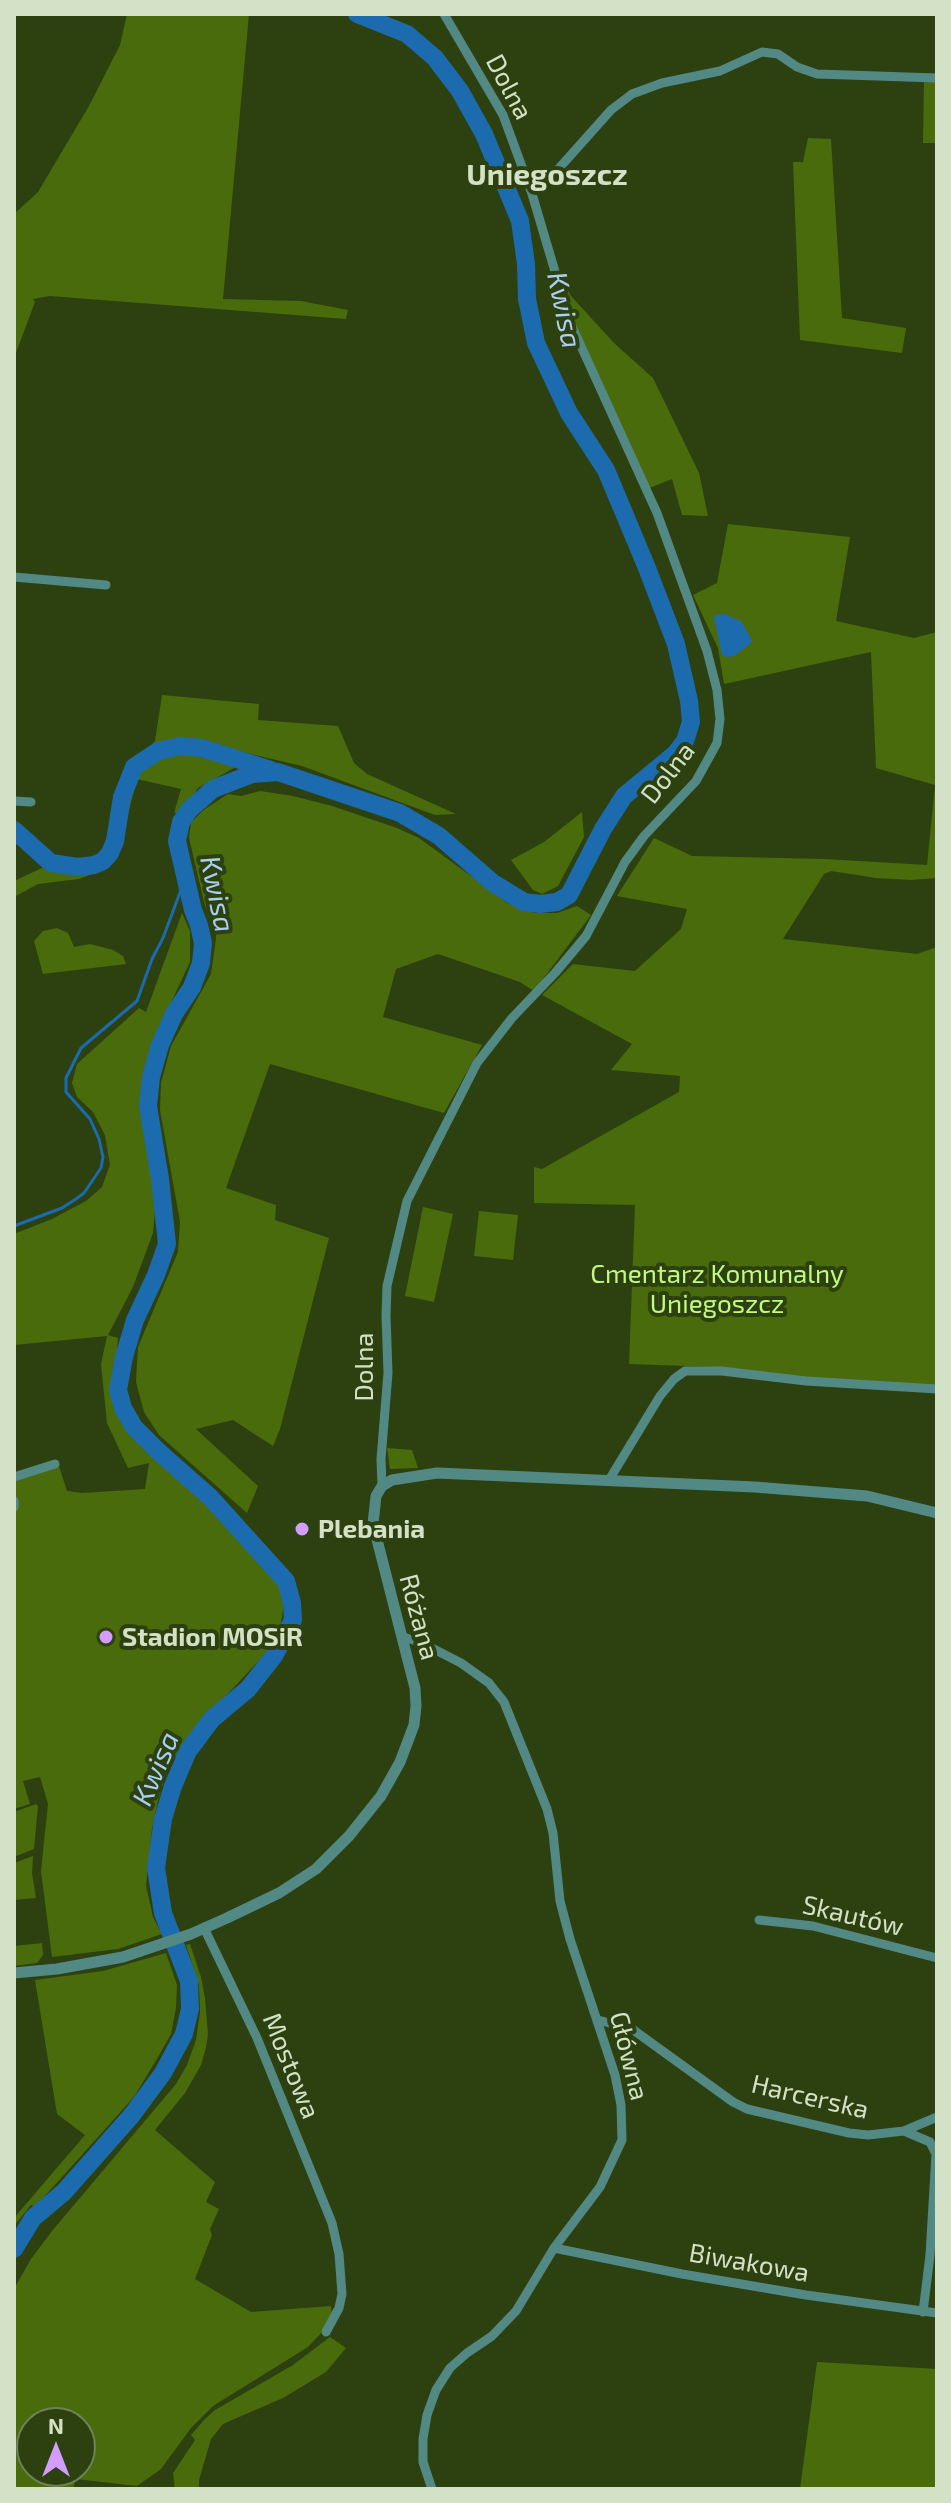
<!DOCTYPE html>
<meta charset="utf-8">
<style>
body{margin:0}
#map{position:relative;width:951px;height:2503px;overflow:hidden;background:#2d4110;font-family:"Exo 2",sans-serif}
canvas{display:block}
.frame{position:absolute;inset:0;border:16px solid #d3e1c6;pointer-events:none}
.north{position:absolute;left:16px;top:2407px;width:80px;height:80px;box-sizing:border-box;background:#2d4110;border:2px solid #6f8159;border-radius:50%;rotate:0deg;font-size:22px;font-weight:700;line-height:32px;text-align:center;color:#d3e1c6}
.north::after{content:'';display:block;margin:auto;width:28px;height:36px;background:#d29dfd;clip-path:polygon(50% 0,100% 100%,50% 72%,0 100%)}
</style>
<div id="map">
<canvas width="951" height="2503"></canvas>
<div class="frame"></div>
<div class="north">N</div>
</div>
<script>
const ctx = document.querySelector('canvas').getContext('2d');
ctx.lineJoin = 'round';
function fillPath(path, color) { ctx.fillStyle = color; ctx.fill(path, 'evenodd'); }
const toPath = rows => new Path2D(rows.map(r => 'M' + r).join(''));
function strokePath(path, color, width, dash) { ctx.strokeStyle = color; ctx.lineWidth = width; ctx.lineCap = dash ? 'butt' : 'round'; ctx.setLineDash(dash || []); ctx.stroke(path); }
function label(font, color, halo, rows, align = 'center') {
  ctx.font = font + ' "Exo 2",sans-serif'; ctx.lineWidth = 8; ctx.setLineDash([]); ctx.textBaseline = 'middle'; ctx.strokeStyle = halo; ctx.fillStyle = color; for (const [text, x, y, turn = 0] of rows) {
    ctx.save(); ctx.translate(x, y); ctx.rotate((+turn || 0) * Math.PI / 180); ctx.textAlign = isNaN(turn) ? turn : align; if (halo) ctx.strokeText(text, 0, 0); ctx.fillText(text, 0, 0); ctx.restore();
  }
}
const green = toPath([
 [127,14,249,14,223,299,301,301,348,310,346,319,50,296,33,299,35,302,14,358,14,214,38,192,89,106,120,45],
 [924,80,937,81,937,143,923,143],
 [808,138,831,139,842,318,906,328,902,353,800,340,793,162,803,162],
 [561,276,571,296,614,343,653,378,699,473,708,516,682,515,672,479,649,488,576,325],
 [728,524,850,537,836,621,914,638,937,632,937,878,911,880,876,878,831,871,824,874,783,939,917,954,937,947,937,1392,715,1367,629,1364,635,1205,534,1203,534,1167,542,1169,679,1092,680,1076,611,1070,632,1044,542,995,573,964,635,971,681,929,687,909,617,896,654,838,692,856,825,859,927,865,935,785,876,768,871,652,724,684,718,648,693,595,717,583],
 [162,695,259,704,258,720,338,726,354,763,367,774,456,814,435,815,302,766,199,742,173,740,149,748,155,741],
 [188,752,212,754,229,759,234,761,234,768,198,788,183,811,174,813,181,789,137,779,126,822,126,807,129,786,136,771,163,753],
 [260,791,293,796,332,806,397,828,419,838,508,903,535,913,557,913,577,906,591,915,534,991,520,982,438,954,396,969,383,1017,482,1045,444,1113,270,1064,226,1188,276,1205,275,1220,329,1238,280,1429,273,1446,233,1420,196,1429,258,1486,247,1513,159,1435,144,1412,136,1382,138,1347,178,1252,180,1222,160,1110,161,1083,171,1046,211,974,216,938,217,921,209,917,205,906,189,838,191,822,205,809,228,794,241,796],
 [582,812,584,837,558,886,542,894,533,890,511,860,544,842],
 [114,861,100,871,79,879,38,884,14,897,14,881,44,867,65,871,100,867],
 [182,913,190,931,190,962,155,1037,141,1094,146,1143,157,1188,153,1233,133,1287,108,1335,118,1338,114,1394,122,1422,196,1493,280,1586,284,1605,280,1627,267,1652,194,1730,169,1767,158,1800,152,1829,146,1886,153,1917,162,1934,118,1949,52,1957,41,1871,48,1804,40,1777,23,1781,30,1804,14,1809,14,1473,57,1460,67,1491,82,1493,145,1489,149,1463,128,1468,107,1423,101,1364,107,1336,14,1345,14,1234,52,1219,86,1201,102,1187,110,1165,105,1135,93,1112,77,1097,72,1083,77,1064,139,1008,146,1012],
 [57,928,68,933,74,947,90,944,113,950,123,956,126,964,43,974,34,941,43,931],
 [423,1207,453,1214,434,1302,405,1296],
 [479,1211,518,1215,513,1260,474,1256],
 [387,1448,412,1450,418,1468,390,1469],
 [36,1804,38,1806,34,1849,14,1857,14,1812],
 [33,1856,32,1873,36,1898,14,1900,14,1863],
 [42,1943,43,1955,37,1963,14,1966,14,1946],
 [190,1944,201,1977,205,1998,208,2034,206,2048,201,2065,185,2093,155,2130,215,2182,206,2202,219,2209,210,2229,212,2235,195,2279,251,2312,331,2306,332,2317,323,2331,308,2347,213,2406,191,2428,161,2469,137,2486,76,2479,73,2489,14,2489,14,2289,31,2259,52,2231,176,2084,187,2065,196,2040,200,2012,199,1985,186,1945],
 [32,2423,80,2423,80,2471,32,2471],
 [166,1953,177,1985,176,2008,171,2034,158,2057,134,2097,35,2207,31,2205,14,2226,14,2218,85,2135,57,2114,35,1980,103,1971],
 [330,2337,346,2348,326,2372,283,2398,223,2424,211,2439,199,2480,199,2489,175,2489,173,2473,195,2440,191,2435,205,2419,215,2410,293,2365],
 [817,2362,937,2369,937,2489,800,2489]
]);
const water = toPath([
 [724,614,741,621,752,640,750,644,734,656,728,657,722,655,714,617,715,615]
]);
const stream = toPath([
 [14,1226,62,1208,76,1199,84,1193,101,1168,103,1157,99,1139,90,1119,66,1092,66,1078,81,1048,137,1001,152,959,163,938,185,879]
]);
const river = toPath([
 [14,830,51,863,78,867,94,865,103,861,110,853,115,841,122,797,134,767,158,751,181,746,202,748,271,770],
 [14,2249,33,2218,64,2192,132,2115,163,2073,184,2034,190,2009,189,1981,163,1913,156,1868,163,1819,173,1786,188,1751,212,1719,248,1689,274,1656,293,1620,292,1603,286,1581,210,1497,159,1452,134,1427,123,1408,118,1390,124,1357,135,1320,156,1275,167,1244,160,1179,148,1106,151,1077,160,1045,174,1014,192,987,201,963,203,943,199,925,193,910,177,841,181,822,189,810,213,789,252,774,278,772,400,813,439,836,493,883,524,902,540,904,557,902,569,895,603,829,624,796,675,754,685,741,691,722,689,701,676,644,647,568,606,470,569,413,536,343,527,299,526,264,520,221,484,134,460,91,435,58,407,34,357,14]
]);
const minor = toPath([
 [532,194,553,175,611,110,632,94,662,83,720,71,762,52,778,54,797,67,817,74,937,78],
 [14,577,106,585],
 [14,801,31,802],
 [14,1477,55,1464],
 [609,1480,660,1396,674,1379,685,1371,722,1371,806,1381,937,1389],
 [382,1486,381,1459,388,1373,386,1316,387,1286,407,1201,477,1063,512,1018,555,973,586,936,625,862,644,836,696,781,717,743,720,719,717,690,707,651,657,513,570,322,532,194,503,115,444,14],
 [14,1501,14,1507],
 [403,1637,420,1642,461,1663,489,1683,504,1702,547,1809,553,1833,560,1901,570,1939,615,2075,621,2105,622,2140,600,2187,554,2248,516,2311,492,2336,467,2353,450,2368,436,2390,427,2415,423,2439,423,2462,432,2489],
 [759,1920,813,1926,937,1958],
 [204,1928,257,2038,332,2223,339,2254,342,2294,339,2308,326,2332],
 [598,2020,632,2029,733,2102,747,2109,849,2133,868,2135,904,2131,937,2117],
 [904,2131,930,2142,936,2154,930,2255,923,2312],
 [554,2248,682,2274,806,2295,937,2313]
]);
const tertiary = toPath([
 [14,1973,57,1969,123,1957,191,1934,227,1918,279,1893,316,1869,349,1836,381,1796,400,1762,414,1725,416,1706,415,1688,373,1524,376,1496,382,1486,392,1480,437,1473,755,1487,867,1496,937,1513]
]);
const markers = [
 [302,1529,8,"#d29dfd"],
 [106,1637,8,"#d29dfd"]
];
const streetNames = [
 ["Dolna",509,87,62],
 ["Dolna",668,773,-52],
 ["Dolna",364,1367,-90],
 ["Różana",419,1617,75],
 ["Skautów",853,1916,13],
 ["Główna",629,2056,76],
 ["Mostowa",291,2066,68],
 ["Harcerska",810,2097,13],
 ["Biwakowa",749,2263,10]
];
const parkNames = [
 ["Cmentarz Komunalny",717,1274],
 ["Uniegoszcz",717,1304]
];
const poiNames = [
 ["Plebania",318,1529],
 ["Stadion MOSiR",122,1637]
];
const waterNames = [
 ["Kwisa",564,310,78],
 ["Kwisa",217,894,78],
 ["Kwisa",156,1769,-67]
];
const quarterNames = [
 ["Uniegoszcz",547,175]
];
fillPath(green, '#496b0b');
fillPath(water, '#1b6bae');
strokePath(stream, '#1b6bae', 3);
strokePath(river, '#1b6bae', 18);
strokePath(minor, '#538985', 9);
strokePath(tertiary, '#538985', 11);
for (const [x, y, r, color] of markers) { const dot = new Path2D(); dot.arc(x, y, r, 0, 2 * Math.PI); ctx.fillStyle = color; ctx.fill(dot); strokePath(dot, '#2d4110', 3); }
label('26px', '#d3e1c6', '#2d4110', streetNames);
label('26px', '#c3f981', '#2d4110', parkNames);
label('bold 26px', '#d3e1c6', '#2d4110', poiNames, 'left');
label('italic 28px', '#abcff3', '#2d4110', waterNames);
label('bold 30px', '#d3e1c6', '#2d4110', quarterNames);
</script>
